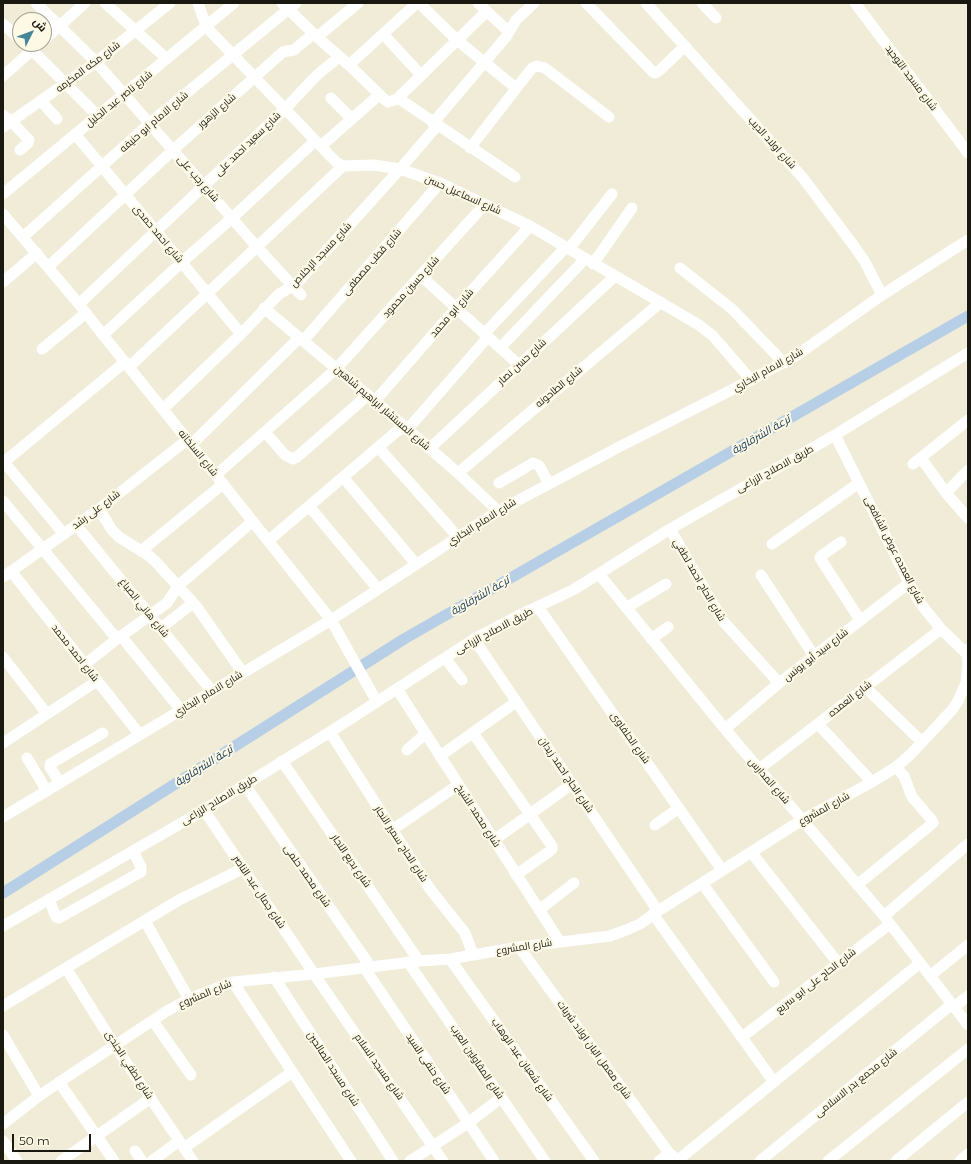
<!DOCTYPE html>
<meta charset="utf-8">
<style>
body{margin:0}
#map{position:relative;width:971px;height:1164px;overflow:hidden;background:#f0ecd7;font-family:Montserrat,Cairo,sans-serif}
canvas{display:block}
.frame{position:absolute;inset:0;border:4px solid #1a1911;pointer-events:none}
.north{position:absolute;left:12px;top:12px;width:40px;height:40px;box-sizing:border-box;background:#fdf9e4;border:1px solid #a29f90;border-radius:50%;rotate:48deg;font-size:11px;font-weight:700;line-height:16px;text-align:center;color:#1a1911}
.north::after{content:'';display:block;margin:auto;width:14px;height:18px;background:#448697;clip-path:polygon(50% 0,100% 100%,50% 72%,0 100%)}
.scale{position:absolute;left:12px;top:1134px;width:79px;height:18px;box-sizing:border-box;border:2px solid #1a1911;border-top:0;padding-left:5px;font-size:12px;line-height:14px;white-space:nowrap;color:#1a1911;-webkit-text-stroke:3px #fdf9e4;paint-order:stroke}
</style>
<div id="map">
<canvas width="971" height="1164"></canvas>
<div class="frame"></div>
<div class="north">ش</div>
<div class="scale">50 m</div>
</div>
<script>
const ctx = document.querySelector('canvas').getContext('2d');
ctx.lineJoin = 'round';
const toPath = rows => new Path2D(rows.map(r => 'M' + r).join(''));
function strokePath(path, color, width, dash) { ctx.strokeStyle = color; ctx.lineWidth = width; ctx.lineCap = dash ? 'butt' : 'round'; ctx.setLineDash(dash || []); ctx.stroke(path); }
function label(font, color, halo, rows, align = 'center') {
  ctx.font = font + ' Montserrat,Cairo,sans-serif'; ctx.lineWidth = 4; ctx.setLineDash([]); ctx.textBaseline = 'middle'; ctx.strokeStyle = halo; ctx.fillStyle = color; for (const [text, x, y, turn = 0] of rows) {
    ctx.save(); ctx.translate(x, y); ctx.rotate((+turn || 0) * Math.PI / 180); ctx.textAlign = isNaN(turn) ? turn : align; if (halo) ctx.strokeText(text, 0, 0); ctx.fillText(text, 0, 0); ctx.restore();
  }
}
const canal = toPath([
 [3,893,404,639,968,316]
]);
const minor = toPath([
 [36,3,96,62,257,247,301,295],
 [105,3,167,59],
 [198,3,205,23,210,31,336,162,343,166,374,165,400,169,440,183,530,226,699,325,713,336,751,380],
 [282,3,317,37,349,65,385,100,388,102,395,100,398,98,487,11],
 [419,3,457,40,516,88],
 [478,3,509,32],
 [586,3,653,72,655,73,659,71,685,46],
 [646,3,803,178,854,246,865,262,882,295],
 [702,3,716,18],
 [855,3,968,153],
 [3,24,20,39],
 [383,34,421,75],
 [317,37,358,3],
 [44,40,85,3],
 [26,44,98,116],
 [349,65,417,3],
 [3,76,37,46],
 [331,98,352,119],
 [398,98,515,177],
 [41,101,57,119],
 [3,115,12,122,29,140,28,143,20,150],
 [433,123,506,37,516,20,534,3],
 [3,127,96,62,170,3],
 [75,134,241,334],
 [321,146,379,95],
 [470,148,532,68,537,66,545,68,609,117],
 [3,194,234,3],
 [3,214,79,304,103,335,223,484,331,620,377,702],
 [23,237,150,123,296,3],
 [569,249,612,194],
 [593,264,632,208],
 [49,266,173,150,283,52,294,50,313,34],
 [680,268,732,309,784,363],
 [421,276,519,365],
 [3,282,37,253],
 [79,304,285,109,317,75,339,57],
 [264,308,375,401,458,473,498,511],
 [484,334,566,247],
 [103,335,182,262,232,218,315,141],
 [303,341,440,183],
 [500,348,585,259],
 [42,349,86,313],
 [129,367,343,166],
 [375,401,456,308,530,226],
 [163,409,241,334,279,294,293,286,299,281,400,169,437,126],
 [407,430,488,337],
 [265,432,285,455,293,459,297,457,368,395],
 [835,435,909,583,920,603,941,629,968,655],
 [191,445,299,338],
 [378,447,458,537],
 [429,449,615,276],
 [921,458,946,493,968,518],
 [4,462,64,534],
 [3,463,125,362],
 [913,464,968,420],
 [458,473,661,302],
 [216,475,336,369,485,204],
 [343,477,416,564],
 [499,483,533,463,538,465,540,467,549,484],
 [946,493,968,470],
 [3,501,117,639],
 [309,506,378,589],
 [99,509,112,530,119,537,148,555,155,561,196,606,243,673],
 [76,525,212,691],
 [670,529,723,621,779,683],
 [268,541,403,426],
 [841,542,821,556,820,558,860,620],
 [772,544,859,483],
 [141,551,223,484],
 [11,571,140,735],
 [599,574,725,729,884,916,968,1025],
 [761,575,814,656],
 [3,577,99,509,187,440],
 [538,607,722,870],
 [626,608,666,584],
 [161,628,193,603],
 [121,636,181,710],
 [474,639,658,911],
 [651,639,668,627],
 [3,657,47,714],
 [445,658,462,680],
 [84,665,117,639,167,603,178,586,253,521],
 [865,687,922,742],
 [397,689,560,942],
 [818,724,872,782],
 [725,729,779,683,909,583],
 [330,732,430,889,465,933,473,955],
 [473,733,552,846,552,849,550,851,516,875],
 [3,743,97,681],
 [407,750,425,734],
 [440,756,516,702],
 [27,758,47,791],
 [282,761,419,961],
 [759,769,941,629],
 [60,783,50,767,50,764,103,733],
 [245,785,370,966],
 [204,810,314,974,443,1161],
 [3,817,331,620,498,511,619,447,751,380,797,355,882,295,968,240],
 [655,825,679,808],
 [392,830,458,785],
 [494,840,572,784],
 [751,852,838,963],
 [702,883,774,982],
 [857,885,933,823,931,819,912,797,904,776,896,767],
 [49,899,56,917,59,918,139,873,141,872,141,867,133,851],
 [539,910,574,883],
 [653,914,774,1082],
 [884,916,968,844],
 [145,921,189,999],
 [3,926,204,810,330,732,474,639,524,613,573,590,670,529,835,435,968,353],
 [519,947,669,1153,679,1161],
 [450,959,594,1161],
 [408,962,545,1161],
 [364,967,494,1161],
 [66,968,115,1046,193,1161],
 [930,976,968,945],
 [274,977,393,1161],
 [233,982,351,1161],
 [3,1006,179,900,244,868],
 [954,1007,968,996],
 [153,1021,191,1075],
 [3,1035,39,1096],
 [742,1037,890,924],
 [59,1082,114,1161],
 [3,1124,39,1096,70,1075,167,1011,189,999,233,982,314,974,419,961,450,959,519,947,610,936,626,930,640,924,658,911,802,820,872,782,896,767,910,755,952,710,958,701,966,683,968,664,967,654,968,649],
 [3,1141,17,1161],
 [184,1148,292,1072],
 [135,1151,142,1161],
 [678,1160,920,963],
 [61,1161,151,1098],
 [152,1161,179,1141],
 [410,1161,468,1123,501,1098],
 [659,1161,669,1153],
 [760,1161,952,1004],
 [828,1161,968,1049],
 [896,1161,968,1102],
 [960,1161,968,1154]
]);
const streetNames = [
 ["شارع مكه المكرمه",88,67,-37],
 ["شارع مسجد التوحيد",911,78,53],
 ["شارع ناصر عبد الجليل",119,99,-39],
 ["شارع الزهور",217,111,-41],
 ["شارع الامام ابو حنيفه",154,122,-41],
 ["شارع اولاد الديب",772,143,48],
 ["شارع سعيد احمد على",248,144,-44],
 ["شارع رجب على",198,179,49],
 ["شارع اسماعيل حسن",463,195,24],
 ["شارع احمد حمدى",158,234,50],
 ["شارع مسجد الإخلاص",321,255,-47],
 ["شارع قطب مصطفى",372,262,-49],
 ["شارع حسين محمود",411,287,-48],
 ["شارع ابو محمد",452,313,-49],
 ["شارع حسن نصار",522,362,-43],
 ["شارع الامام البخاري",768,370,-29],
 ["شارع الطاحونه",559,387,-40],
 ["شارع المستشار ابراهيم شاهين",382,408,41],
 ["شارع السلخانه",198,453,51],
 ["طريق الاصلاح الزراعى",775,469,-29],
 ["شارع على رشد",96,510,-37],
 ["شارع الامام البخاري",482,522,-32],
 ["شارع العمده عوض الشافعى",894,550,63],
 ["شارع الحاج احمد لطفي",699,580,60],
 ["شارع هاني الصباغ",144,608,51],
 ["طريق الاصلاح الزراعى",494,631,-28],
 ["شارع احمد محمد",75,653,52],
 ["شارع سيد أبو يونس",816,655,-38],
 ["شارع الامام البخاري",208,694,-31],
 ["شارع العمده",850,699,-38],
 ["شارع الحلفاوى",630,738,55],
 ["شارع الحاج احمد زيدان",566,775,56],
 ["شارع المدارس",769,781,49],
 ["طريق الاصلاح الزراعى",219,800,-31],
 ["شارع المشروع",824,809,-29],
 ["شارع محمد الشيخ",478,816,57],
 ["شارع الحاج سمير النجار",401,844,57],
 ["شارع بديع النجار",351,861,56],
 ["شارع محمد حلمى",307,876,55],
 ["شارع جمال عبد الناصر",259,892,56],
 ["شارع المشروع",524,947,-9],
 ["شارع الحاج على ابو سريع",816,981,-38],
 ["شارع المشروع",205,994,-23],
 ["شارع معمل البان اولاد شربات",594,1050,54],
 ["شارع شعبان عبد الوهاب",522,1060,55],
 ["شارع المقاولين العرب",477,1062,56],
 ["شارع حنفى السيد",428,1064,56],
 ["شارع لطفي الجندى",129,1065,57],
 ["شارع مسجد السلام",379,1067,55],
 ["شارع مسجد الصالحين",333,1069,57],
 ["شارع مجمع بدر الاسلامى",856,1083,-39]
];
const waterNames = [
 ["ترعة الشرقاوية",761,435,-30],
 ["ترعة الشرقاوية",480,596,-30],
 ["ترعة الشرقاوية",204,766,-32]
];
strokePath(canal, '#b6cee6', 11);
strokePath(minor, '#fff', 11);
label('10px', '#1a1911', '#fdf9e4', streetNames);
label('italic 11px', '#103556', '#fdf9e4', waterNames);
</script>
